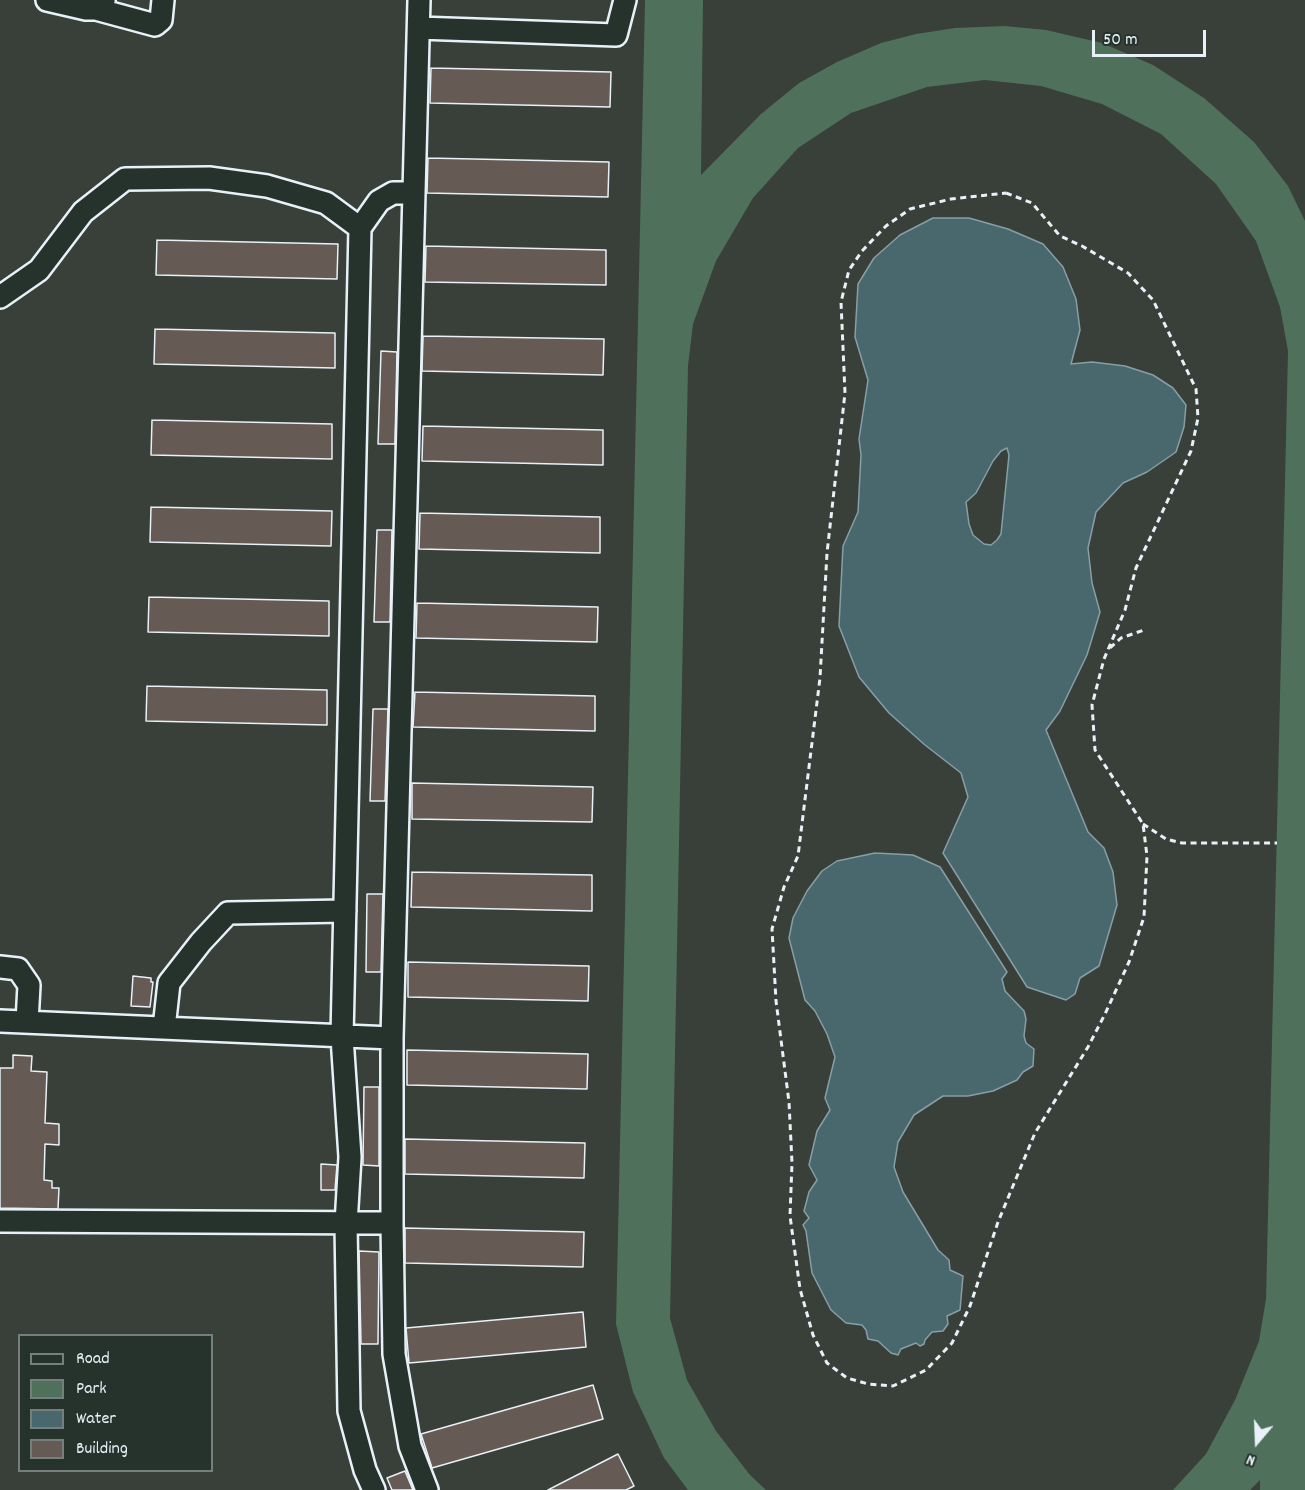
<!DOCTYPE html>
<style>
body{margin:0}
#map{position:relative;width:1305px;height:1490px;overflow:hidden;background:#393f39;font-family:Dekko,sans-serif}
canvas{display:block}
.legend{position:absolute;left:18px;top:1334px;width:195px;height:138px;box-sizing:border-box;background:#26332d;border:2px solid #747f7e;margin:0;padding:8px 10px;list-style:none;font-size:18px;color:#e8f1f8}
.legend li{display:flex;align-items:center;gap:12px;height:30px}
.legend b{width:30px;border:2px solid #747f7e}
.north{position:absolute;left:1227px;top:1412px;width:60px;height:60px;-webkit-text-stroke:4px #26332d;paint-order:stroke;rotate:199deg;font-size:16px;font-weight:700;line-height:24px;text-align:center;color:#e8f1f8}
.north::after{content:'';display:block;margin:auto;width:21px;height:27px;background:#e8f1f8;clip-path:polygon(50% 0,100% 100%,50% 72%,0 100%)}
.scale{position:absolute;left:1092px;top:30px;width:114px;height:27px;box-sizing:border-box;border:3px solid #e8f1f8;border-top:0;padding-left:8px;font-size:18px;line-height:21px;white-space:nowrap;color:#e8f1f8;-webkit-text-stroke:4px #26332d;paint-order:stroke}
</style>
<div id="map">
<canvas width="1305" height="1490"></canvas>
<ul class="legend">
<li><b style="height:8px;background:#26332d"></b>Road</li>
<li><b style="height:16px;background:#4f705a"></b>Park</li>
<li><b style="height:16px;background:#48686e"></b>Water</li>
<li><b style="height:16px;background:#665a54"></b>Building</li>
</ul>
<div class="north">N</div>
<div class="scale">50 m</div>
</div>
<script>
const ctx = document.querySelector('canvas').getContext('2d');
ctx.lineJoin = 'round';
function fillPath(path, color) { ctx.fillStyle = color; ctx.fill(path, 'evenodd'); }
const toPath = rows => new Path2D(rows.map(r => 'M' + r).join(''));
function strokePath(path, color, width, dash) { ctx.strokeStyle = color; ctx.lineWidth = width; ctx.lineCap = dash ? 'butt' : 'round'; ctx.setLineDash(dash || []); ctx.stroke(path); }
const green = toPath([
 [645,0,703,0,701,175,761,114,799,83,837,62,881,43,916,34,955,28,1005,26,1046,30,1102,43,1153,65,1204,98,1254,142,1288,186,1305,221,1305,1490,1260,1490,1260,1480,1250,1490,1173,1490,1206,1454,1235,1400,1259,1341,1266,1299,1288,351,1280,307,1256,241,1216,184,1161,134,1102,104,1041,86,985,80,927,87,851,113,798,148,753,198,716,261,693,324,688,366,670,1318,687,1380,716,1431,750,1475,766,1490,688,1490,664,1458,633,1392,616,1324]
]);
const water = toPath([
 [933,218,969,218,1008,229,1043,244,1063,267,1076,299,1080,330,1071,364,1092,362,1125,366,1153,375,1173,388,1186,405,1184,427,1176,452,1147,472,1123,483,1096,512,1088,548,1092,583,1100,612,1087,655,1060,711,1046,730,1088,832,1104,848,1113,872,1117,905,1099,966,1080,978,1075,994,1066,1000,1027,987,943,853,968,797,961,773,925,745,889,713,859,677,839,626,843,546,858,512,861,455,859,439,868,380,855,337,858,284,874,258,900,235,933,218],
 [1007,448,1009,455,1001,534,997,540,991,545,984,544,973,535,969,524,966,502,976,493,993,461,1001,451,1007,448],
 [875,853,913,855,940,867,1007,972,1002,979,1005,991,1024,1011,1026,1019,1024,1036,1026,1043,1034,1049,1033,1066,1023,1072,1017,1080,993,1091,968,1096,943,1096,914,1115,898,1142,894,1167,903,1192,938,1250,949,1260,950,1270,963,1276,960,1310,947,1316,948,1324,943,1331,932,1332,925,1340,924,1344,920,1346,916,1343,901,1349,898,1355,891,1353,878,1341,868,1339,866,1330,862,1325,846,1323,831,1310,812,1273,806,1231,803,1225,809,1218,804,1211,809,1192,817,1180,809,1165,817,1131,830,1110,825,1098,835,1057,827,1034,815,1011,805,1000,789,938,793,918,807,891,822,871,837,861,875,853]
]);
const building = toPath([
 [431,68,611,72,610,107,430,103,431,68],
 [428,158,609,162,608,197,427,193,428,158],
 [157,240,338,244,337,279,156,275,157,240],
 [426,246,606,250,606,285,425,282,426,246],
 [155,329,335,333,335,368,154,364,155,329],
 [423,336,604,339,603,375,422,371,423,336],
 [381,351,397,352,395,444,378,444,381,351],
 [152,420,332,424,332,459,151,455,152,420],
 [423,426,603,430,603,465,422,461,423,426],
 [151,507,332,511,331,546,150,542,151,507],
 [420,513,600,517,600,553,419,549,420,513],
 [377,530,392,530,390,622,374,622,377,530],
 [149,597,329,601,329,636,148,632,149,597],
 [417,603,598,607,597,642,416,638,417,603],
 [147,686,327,690,327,725,146,721,147,686],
 [415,692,595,696,595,731,413,727,415,692],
 [373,709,388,709,385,801,370,801,373,709],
 [412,783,593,787,592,822,412,819,412,783],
 [412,872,592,875,592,911,411,907,412,872],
 [367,894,383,894,381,972,366,972,367,894],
 [408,962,589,966,588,1001,408,997,408,962],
 [133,976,151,978,151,982,153,982,150,1007,131,1006,133,976],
 [407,1050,588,1054,587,1089,407,1085,407,1050],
 [13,1055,32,1056,31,1071,47,1072,45,1123,59,1124,59,1145,45,1144,44,1180,52,1181,52,1188,59,1188,58,1209,0,1208,0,1068,13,1068,13,1055],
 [364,1087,379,1087,379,1166,363,1165,364,1087],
 [405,1139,585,1143,584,1178,405,1174,405,1139],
 [321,1164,337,1165,335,1190,321,1190,321,1164],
 [405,1228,584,1232,583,1267,405,1263,405,1228],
 [359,1251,379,1252,378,1344,361,1344,359,1251],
 [583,1312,586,1347,409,1363,406,1328,583,1312],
 [593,1385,603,1419,432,1468,421,1434,593,1385],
 [618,1454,634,1486,626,1490,548,1490,618,1454],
 [405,1471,413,1490,392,1490,387,1478,405,1471]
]);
const path = toPath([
 [1006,193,1032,203,1060,236,1082,246,1128,273,1153,300,1196,389,1198,418,1191,451,1136,568,1125,610,1104,659,1092,705,1095,750,1143,824,1147,856,1144,917,1129,962,1105,1014,1088,1047,1035,1133,998,1222,970,1306,952,1343,926,1370,893,1386,868,1384,847,1378,827,1363,813,1335,800,1289,790,1216,792,1163,789,1102,776,1001,772,929,784,887,798,856,820,678,827,553,845,393,841,302,849,270,862,251,886,226,910,209,951,199,1006,193],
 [1110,648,1121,638,1144,630],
 [1143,824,1166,839,1182,843,1277,843]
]);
const minor = toPath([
 [47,0,86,9,96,9,102,6,104,1],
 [419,0,392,1038,392,1223,394,1354,410,1446,427,1490],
 [96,9,155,25,161,20,163,0],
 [419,28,616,35,625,0],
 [360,228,379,201,393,193,414,193],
 [0,297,39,270,83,212,125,179,209,178,267,186,326,203,360,228,342,1037,350,1157,346,1224,349,1411,365,1470,374,1490],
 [0,967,18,969,29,985,27,1022],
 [0,1021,392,1038],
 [164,1028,169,983,201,942,228,913,345,911],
 [0,1221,392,1223]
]);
fillPath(green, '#4f705a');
fillPath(water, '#48686e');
strokePath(water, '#889fa5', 1.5);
fillPath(building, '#665a54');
strokePath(building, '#e8f1f8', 1.5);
strokePath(minor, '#e8f1f8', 26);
strokePath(path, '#e8f1f8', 3, [6, 4.5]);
strokePath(minor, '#26332d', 21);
</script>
